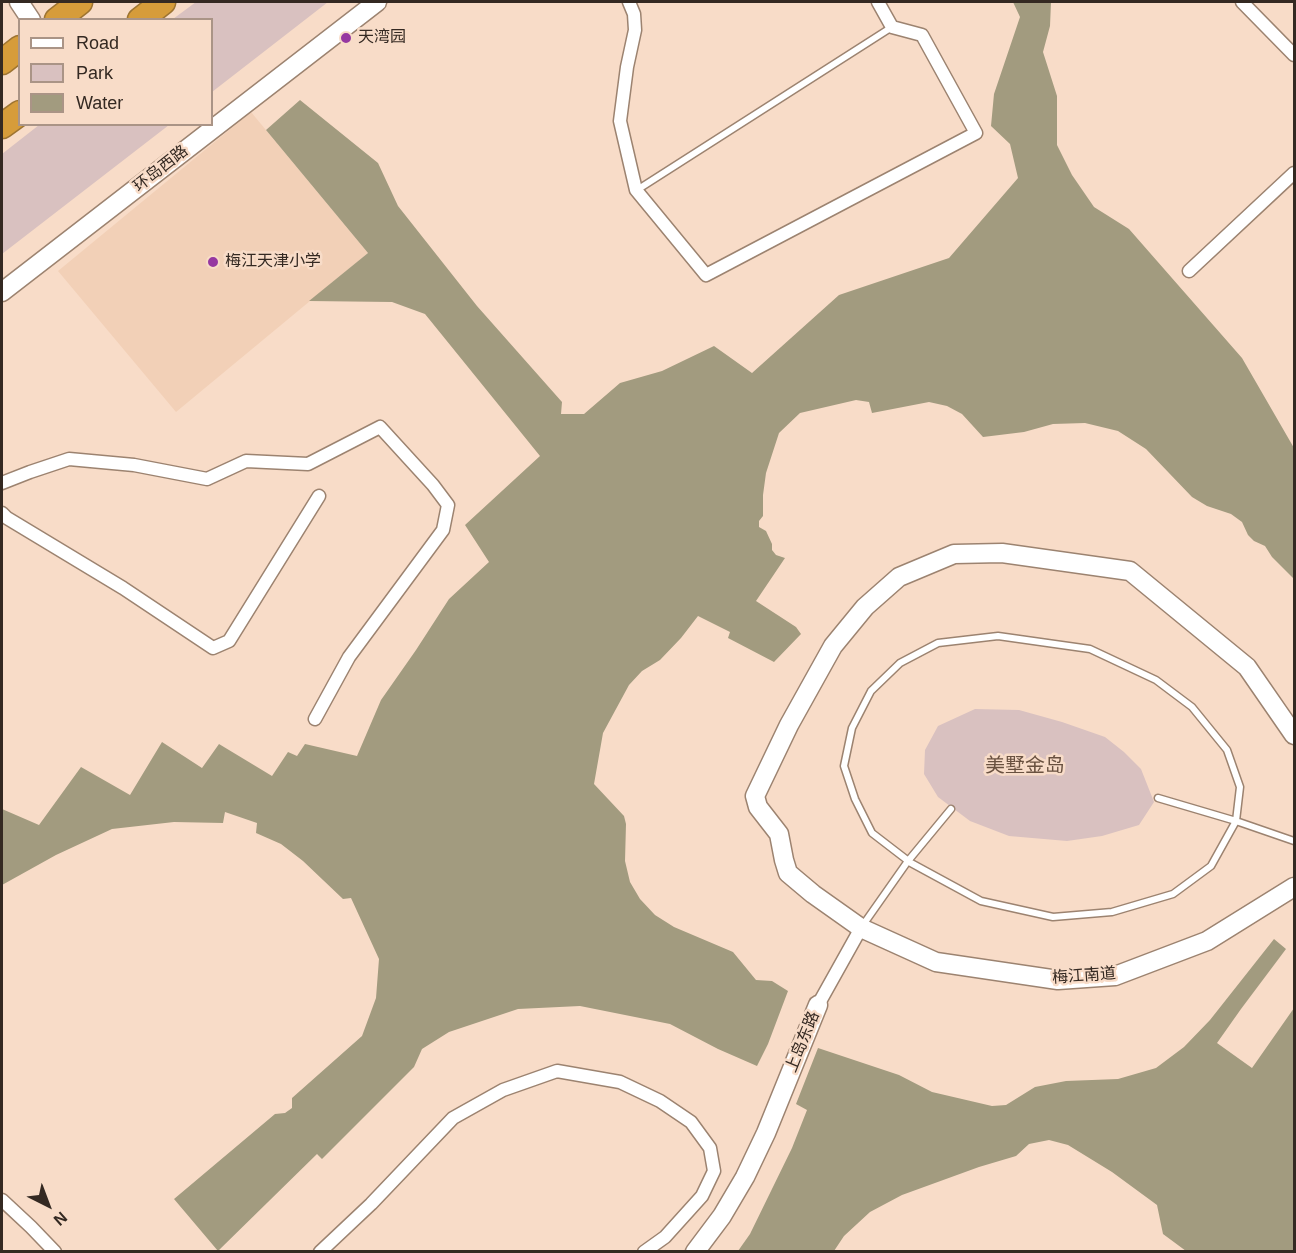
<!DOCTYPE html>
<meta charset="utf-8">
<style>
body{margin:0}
#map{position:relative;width:1296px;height:1253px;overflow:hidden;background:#f8dcc8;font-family:Arial,sans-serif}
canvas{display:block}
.frame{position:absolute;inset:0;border:3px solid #342922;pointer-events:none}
.legend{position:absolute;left:18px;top:18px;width:195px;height:108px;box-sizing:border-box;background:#f8dcc8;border:2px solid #aa9486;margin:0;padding:8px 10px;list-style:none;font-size:18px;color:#342922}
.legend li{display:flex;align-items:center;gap:12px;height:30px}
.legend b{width:30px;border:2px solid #aa9486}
.north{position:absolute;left:18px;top:1175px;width:60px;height:60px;-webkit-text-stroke:4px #f8dcc8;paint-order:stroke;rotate:138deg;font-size:16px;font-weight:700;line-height:24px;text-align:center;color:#342922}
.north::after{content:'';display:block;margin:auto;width:21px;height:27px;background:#342922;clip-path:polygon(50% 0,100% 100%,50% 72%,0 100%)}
</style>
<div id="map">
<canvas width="1296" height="1253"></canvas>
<div class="frame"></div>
<ul class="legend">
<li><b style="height:8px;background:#fff"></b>Road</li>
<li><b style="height:16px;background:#d9c1c0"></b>Park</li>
<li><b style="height:16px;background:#a29b7f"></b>Water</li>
</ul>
<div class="north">N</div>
</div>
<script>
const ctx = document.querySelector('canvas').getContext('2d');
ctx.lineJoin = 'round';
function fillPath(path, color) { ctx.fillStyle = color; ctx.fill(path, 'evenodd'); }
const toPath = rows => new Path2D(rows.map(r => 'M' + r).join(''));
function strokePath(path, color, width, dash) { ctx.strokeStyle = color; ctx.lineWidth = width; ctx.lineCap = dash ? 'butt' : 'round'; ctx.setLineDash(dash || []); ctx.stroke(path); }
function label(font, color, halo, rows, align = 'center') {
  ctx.font = font + ' Arial,"Noto Sans SC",sans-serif'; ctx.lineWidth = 5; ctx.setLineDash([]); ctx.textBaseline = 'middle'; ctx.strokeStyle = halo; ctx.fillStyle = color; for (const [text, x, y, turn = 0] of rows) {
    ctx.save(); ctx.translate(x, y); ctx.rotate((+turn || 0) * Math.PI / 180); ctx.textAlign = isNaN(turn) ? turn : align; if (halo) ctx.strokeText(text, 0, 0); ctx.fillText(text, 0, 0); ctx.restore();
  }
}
const built = toPath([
 [251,112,368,253,176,412,58,271]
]);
const green = toPath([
 [196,2,328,2,212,92,212,20,173,19],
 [39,125,169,125,2,254,2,154],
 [975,709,1019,710,1062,722,1105,737,1124,752,1141,769,1154,802,1139,825,1102,836,1067,841,1009,836,970,821,938,797,924,774,925,750,938,726]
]);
const water = toPath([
 [1013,2,1051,2,1050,26,1043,52,1057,96,1057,145,1072,175,1094,207,1129,229,1242,358,1294,448,1294,583,1293,578,1272,557,1265,546,1254,541,1248,535,1242,522,1231,514,1207,506,1192,497,1146,449,1118,431,1085,423,1053,424,1024,432,983,437,962,414,947,406,929,402,872,413,869,402,856,400,800,413,779,433,766,473,763,495,763,516,759,521,759,527,766,531,772,544,772,550,776,555,785,558,756,601,796,627,801,634,774,662,728,638,730,632,698,616,681,638,660,660,642,671,629,685,603,733,594,784,624,816,626,824,625,861,630,882,640,899,655,915,674,927,733,952,756,980,772,981,788,991,768,1044,757,1066,718,1049,670,1024,580,1006,518,1009,449,1032,422,1049,414,1067,322,1159,317,1154,218,1251,174,1199,275,1114,285,1113,292,1108,292,1098,362,1036,376,998,379,959,351,898,343,899,303,861,281,844,256,833,257,823,225,812,223,823,174,822,112,829,56,855,2,885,2,809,39,825,81,767,130,795,162,742,202,768,219,744,272,776,288,752,297,756,305,744,357,756,381,700,416,650,449,599,489,562,465,525,540,456,425,314,392,302,309,301,368,253,266,130,300,100,378,163,398,206,477,306,562,402,561,414,584,414,620,383,662,371,714,346,752,373,839,295,949,258,1018,178,1010,144,991,126,994,94,1020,17],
 [1274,939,1286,949,1241,1009,1217,1043,1252,1068,1294,1008,1294,1251,1186,1251,1163,1234,1157,1205,1112,1172,1068,1145,1049,1140,1029,1144,1016,1156,979,1167,902,1195,870,1212,844,1236,834,1251,738,1251,750,1234,792,1148,807,1110,796,1104,818,1048,899,1075,932,1092,992,1106,1006,1105,1035,1087,1066,1081,1118,1079,1156,1068,1184,1047,1210,1020]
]);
const lane = toPath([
 [637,190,892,27],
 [998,636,1090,649,1156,680,1192,707,1227,750,1240,787,1236,821,1211,866,1173,894,1112,912,1053,917,981,901,911,863,872,833,855,799,844,766,852,728,871,691,900,663,938,643,998,636],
 [1158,798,1236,821,1294,841],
 [863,925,908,861,951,809]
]);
const street = toPath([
 [629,2,634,14,635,30,627,67,620,121,636,190,706,275,976,133,922,35,892,27,878,2],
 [1242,2,1294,55],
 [1189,271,1294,173],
 [2,483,30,472,69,459,134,465,207,479,246,461,308,464,380,427,433,485,448,505,443,530,349,657,315,719],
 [2,513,7,518,123,588,213,648,229,641,319,496],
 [818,1005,861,928],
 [2,1200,31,1227,55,1252],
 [320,1252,371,1204,453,1118,503,1090,557,1071,620,1082,660,1101,691,1122,710,1148,714,1171,702,1196,665,1237,644,1252]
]);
const secondary = toPath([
 [19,2,31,20],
 [2,292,377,2],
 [1294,735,1247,667,1130,571,1002,553,954,554,899,577,865,607,833,646,789,725,755,796,758,807,779,834,784,860,788,873,813,894,861,928,936,962,1058,980,1115,976,1207,941,1294,887],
 [695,1252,722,1216,745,1177,766,1133,818,1005]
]);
const highway = toPath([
 [57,20,80,2],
 [140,20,163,2],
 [2,62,20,48],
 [2,126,20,113]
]);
const markers = [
 [346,38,6,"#9638a1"],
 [213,262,6,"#9638a1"]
];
const poiNames = [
 ["天湾园",358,38],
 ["梅江天津小学",225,262]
];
const streetNames = [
 ["环岛西路",161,169,-38],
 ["梅江南道",1084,976,-4],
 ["上岛东路",803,1042,-68]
];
const quarterNames = [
 ["美墅金岛",1025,766]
];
fillPath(built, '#f2d0b7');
fillPath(green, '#d9c1c0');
fillPath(water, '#a29b7f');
strokePath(lane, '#9c8370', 9);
strokePath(street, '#9c8370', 15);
strokePath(secondary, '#9c8370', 21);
strokePath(highway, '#9d7432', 27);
strokePath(lane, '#fff', 6);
strokePath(street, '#fff', 12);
strokePath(secondary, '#fff', 18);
strokePath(highway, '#d69c3a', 24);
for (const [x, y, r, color] of markers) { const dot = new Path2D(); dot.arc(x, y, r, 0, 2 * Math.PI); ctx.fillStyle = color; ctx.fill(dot); strokePath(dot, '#f8dcc8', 2); }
label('16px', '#342922', '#f8dcc8', poiNames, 'left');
label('16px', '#342922', '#f8dcc8', streetNames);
label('20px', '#695140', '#f8dcc8', quarterNames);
</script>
